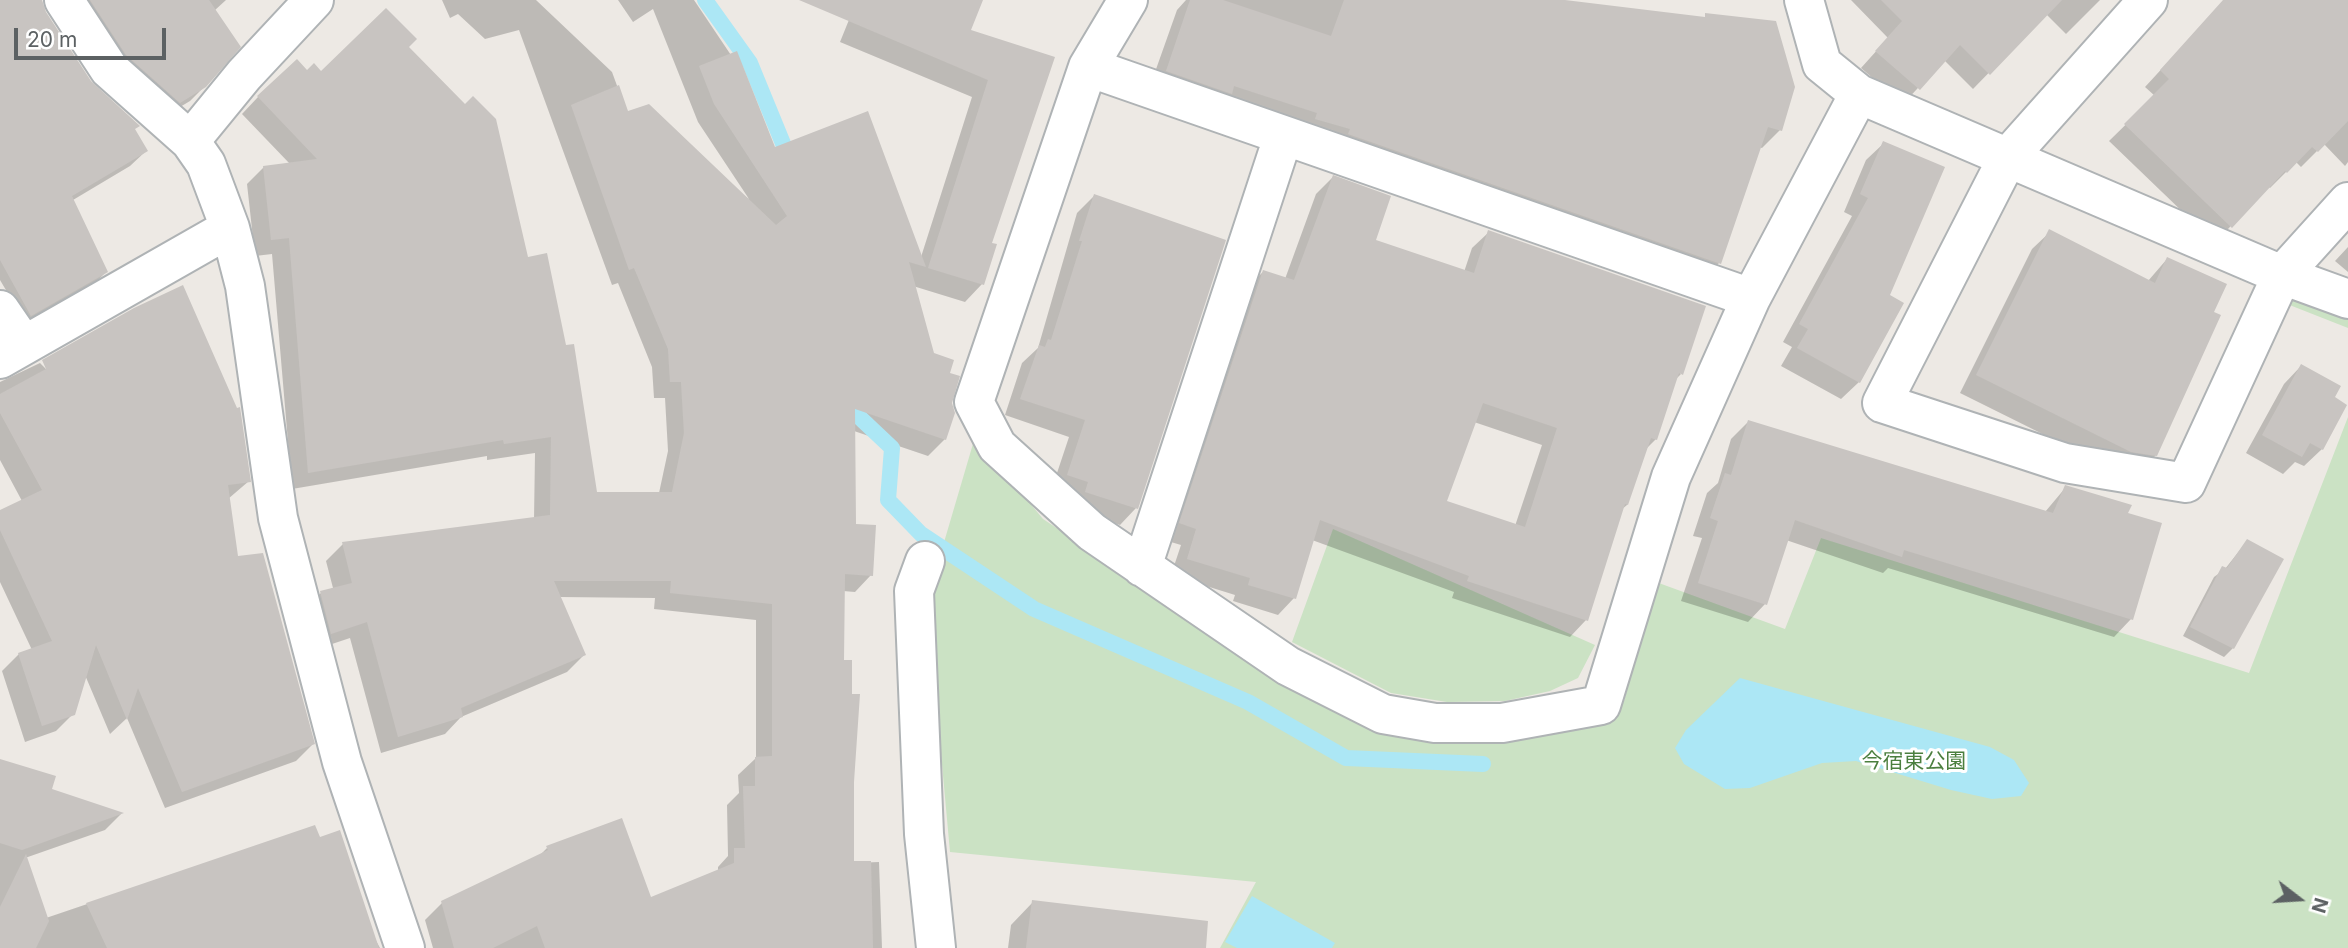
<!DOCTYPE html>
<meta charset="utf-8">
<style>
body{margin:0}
#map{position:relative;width:2348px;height:948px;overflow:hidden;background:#ede9e4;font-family:Inter,sans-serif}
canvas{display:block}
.north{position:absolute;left:2264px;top:864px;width:70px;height:70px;-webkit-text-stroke:5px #fff;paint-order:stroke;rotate:107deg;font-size:19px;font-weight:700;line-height:28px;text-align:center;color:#5c6163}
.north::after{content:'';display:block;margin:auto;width:24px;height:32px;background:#5c6163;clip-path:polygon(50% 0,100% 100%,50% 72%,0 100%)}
.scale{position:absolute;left:14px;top:28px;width:152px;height:32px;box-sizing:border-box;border:4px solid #5c6163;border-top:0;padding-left:9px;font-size:21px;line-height:24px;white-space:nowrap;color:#5c6163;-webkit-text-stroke:5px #fff;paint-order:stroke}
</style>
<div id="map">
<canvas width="2348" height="948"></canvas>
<div class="north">N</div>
<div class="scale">20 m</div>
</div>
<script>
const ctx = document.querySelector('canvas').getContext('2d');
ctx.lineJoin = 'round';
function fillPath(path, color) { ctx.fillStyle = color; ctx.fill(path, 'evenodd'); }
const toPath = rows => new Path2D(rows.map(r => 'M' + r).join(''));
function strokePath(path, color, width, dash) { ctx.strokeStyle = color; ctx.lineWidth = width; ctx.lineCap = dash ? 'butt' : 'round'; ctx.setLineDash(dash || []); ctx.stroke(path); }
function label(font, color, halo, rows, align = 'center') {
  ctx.font = font + ' Inter,"Noto Sans JP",sans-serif'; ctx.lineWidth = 6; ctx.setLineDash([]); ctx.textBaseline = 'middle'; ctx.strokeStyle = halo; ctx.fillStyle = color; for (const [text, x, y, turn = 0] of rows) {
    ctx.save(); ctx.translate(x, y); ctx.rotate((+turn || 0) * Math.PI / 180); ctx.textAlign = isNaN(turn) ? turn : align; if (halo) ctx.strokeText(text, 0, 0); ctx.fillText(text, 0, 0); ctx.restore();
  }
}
const green = toPath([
 [2291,295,2348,311,2348,328,2287,304],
 [2348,417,2348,948,1220,948,1256,882,950,852,927,600,975,437,1043,519,1296,686,1387,731,1609,722,1624,701,1656,582,1785,629,1821,538,2249,673],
 [1333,529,1595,645,1578,678,1550,691,1505,701,1447,702,1391,693,1292,642]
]);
const water = toPath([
 [1740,678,1990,747,2014,760,2029,783,2021,796,1992,799,1951,790,1856,761,1822,763,1750,788,1725,789,1684,764,1675,748,1686,730],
 [1252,896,1335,943,1332,948,1237,948,1225,942]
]);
const shadow = toPath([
 [0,0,28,0,90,82,134,130,146,151,130,166,73,200,106,272,90,288,26,324,0,280],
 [67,0,226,0,214,11,205,86,190,101,165,116],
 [442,0,536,0,612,72,627,113,749,199,698,122,653,9,633,22,618,0,694,0,745,76,774,149,921,257,972,97,840,42,857,0,982,0,969,31,1053,58,990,244,982,284,965,302,913,286,932,355,948,374,950,403,945,439,928,456,854,431,855,526,871,575,855,592,843,591,842,661,852,782,852,863,879,862,882,948,433,948,425,920,442,903,537,858,547,848,650,899,718,871,718,867,728,856,727,805,739,793,738,775,756,758,756,620,654,609,655,598,559,597,584,655,567,672,461,717,445,734,381,753,350,638,314,650,304,609,321,593,333,588,326,561,343,544,534,519,535,453,487,460,487,456,292,489,272,254,255,256,247,184,264,167,290,164,242,114,258,97,307,72,321,74,407,47,527,259,595,493,659,493,668,451,665,398,654,398,652,367,618,283,612,285,519,30,485,39,458,14,450,18],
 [1186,0,1551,0,1780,130,1762,148,1759,147,1719,263,1702,281,1149,89,1177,10],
 [1851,0,2100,0,2066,34,2046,14,1973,89,1944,60,1903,104,1861,68,1888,38],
 [2225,0,2348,0,2348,162,2345,166,2324,144,2301,167,2296,162,2270,188,2268,186,2215,243,2109,141,2155,96,2145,87],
 [1884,143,1888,296,1859,382,1841,399,1781,366,1792,347,1783,342,1852,216,1844,212,1866,160],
 [1333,177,1374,241,1464,272,1472,248,1489,232,1681,374,1675,380,1656,439,1645,450,1627,505,1621,510,1586,620,1570,637,1452,598,1454,592,1312,540,1294,598,1278,615,1233,601,1235,595,1171,575,1181,545,1164,540,1246,288,1263,272,1285,279,1316,194],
 [1474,422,1542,445,1515,526,1444,502],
 [1094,196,1136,508,1120,525,1069,508,1051,491,1069,437,1005,415,1022,363,1038,348,1077,213],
 [2050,232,2148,281,2167,259,2156,455,2138,473,2113,469,1960,393,2032,249],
 [2348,247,2348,272,2335,261],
 [40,363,51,374,249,481,228,499,237,558,313,744,296,761,165,808,127,718,110,734,85,675,73,714,56,731,25,742,2,671,19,654,32,650,0,582,0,512,22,501,0,460,0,382],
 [2301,366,2332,398,2322,449,2304,466,2295,462,2283,474,2246,453,2284,384],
 [1748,422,2045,512,2066,487,2131,619,2114,637,1888,568,1883,573,1786,540,1765,604,1748,622,1681,601,1702,538,1693,536,1707,493,1718,483,1731,439],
 [2247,541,2233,648,2224,657,2183,636,2214,577,2225,569],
 [0,761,50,791,121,814,105,830,25,858,46,918,314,827,380,948,0,948],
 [1033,902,1189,948,1008,948,1011,925]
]);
const stream = toPath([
 [705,0,750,63,791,163],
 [845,397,856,414,892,448,888,500,921,534,1034,609,1248,702,1346,758,1483,764]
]);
const building = toPath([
 [0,0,42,0,46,12,91,81,140,126,135,129,148,151,72,196,108,272,31,316,0,260],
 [90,0,209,0,241,47,206,87,180,103,126,55],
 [799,0,983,0,971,30,1055,57,992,243,997,244,984,285,928,268,988,80],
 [1190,0,1223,0,1331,36,1344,0,1565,0,1705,17,1705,13,1776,21,1795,87,1782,131,1768,127,1721,264,1348,134,1350,129,1315,119,1317,113,1234,86,1232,94,1166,71],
 [1881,0,2062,0,1990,75,1960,45,1920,90,1875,51,1902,21],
 [2223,0,2348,0,2348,121,2318,152,2312,147,2287,173,2285,171,2232,228,2124,124,2169,79,2160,70],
 [386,8,417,39,409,47,465,104,473,96,496,119,528,257,547,253,566,345,574,344,597,492,672,492,684,433,681,382,670,382,668,349,634,268,629,270,571,105,619,85,628,111,649,104,776,225,787,216,714,104,699,66,737,51,775,147,868,111,926,267,909,262,934,353,954,360,950,373,960,376,952,403,955,413,946,440,855,409,856,524,876,525,873,576,845,574,844,660,852,660,852,694,860,694,854,782,854,861,871,861,873,948,545,948,537,926,493,948,454,948,441,901,548,850,546,846,622,818,651,897,734,863,734,848,745,848,743,786,755,786,755,757,772,756,772,604,670,593,671,581,554,581,586,655,461,708,463,717,398,737,367,622,331,634,320,591,352,583,342,542,550,515,551,437,504,444,503,440,308,473,289,238,271,240,263,166,317,159,257,96,297,59,307,70,314,63,321,71],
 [1883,141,1945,167,1890,295,1904,303,1860,383,1797,348,1808,329,1799,324,1868,198,1860,194],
 [1333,175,1391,196,1376,240,1474,273,1488,230,1706,306,1683,375,1679,373,1657,440,1651,438,1628,505,1625,504,1588,621,1467,581,1469,576,1320,520,1296,599,1248,585,1250,578,1187,559,1196,529,1179,523,1263,270,1294,280],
 [1483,403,1557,428,1525,527,1447,501],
 [1094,194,1226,240,1138,509,1085,492,1088,482,1067,475,1085,420,1020,399,1039,345,1045,347,1048,339,1051,340,1082,241,1079,241],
 [2049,229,2155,283,2167,257,2227,284,2214,312,2221,315,2157,456,2131,452,1976,375],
 [183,285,237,408,240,407,251,482,228,485,238,556,263,553,315,744,182,792,138,688,127,720,96,645,75,715,42,726,18,653,52,641,0,530,0,510,42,490,0,413,0,394,46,369,42,360,134,308],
 [2301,364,2341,386,2335,397,2347,405,2323,450,2310,443,2302,457,2262,435],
 [1748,420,2053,513,2065,485,2132,505,2128,513,2162,523,2133,620,1904,550,1902,557,1795,520,1767,605,1698,583,1718,521,1710,518,1725,473,1731,475],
 [2247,539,2284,559,2234,649,2190,627,2222,566,2227,568],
 [0,759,56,776,52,789,124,813,22,850,0,843],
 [315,825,320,837,340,830,379,948,107,948,86,903],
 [26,854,49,921,36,948,0,948,0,907],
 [1032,900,1208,921,1206,948,1026,948]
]);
const minor = toPath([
 [64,0,109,69,190,141,206,164,230,228,245,286,278,518,342,762,405,948],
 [1128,0,1088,67,974,402,997,446,1092,532,1288,666,1383,714,1435,723,1502,723,1601,705,1671,477,1751,298,1859,94],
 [1804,0,1822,64,1859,94,2282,275,2348,299],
 [2148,0,2008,157,1882,403,2065,463,2186,483,2282,275,2348,202],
 [1088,67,1751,298],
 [190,141,244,75,314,0],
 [0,310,24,345],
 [0,359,230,228],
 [925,561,914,591,924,834,936,948],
 [1142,567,1283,137]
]);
const parkNames = [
 ["今宿東公園",1914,762]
];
fillPath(green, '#cbe2c4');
fillPath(water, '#ace7f5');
fillPath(shadow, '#0003');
strokePath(stream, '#ace7f5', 16);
fillPath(building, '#c8c4c1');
strokePath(minor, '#afb3b5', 42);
strokePath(minor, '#fff', 38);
label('21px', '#4b7f3f', '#fff', parkNames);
</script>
